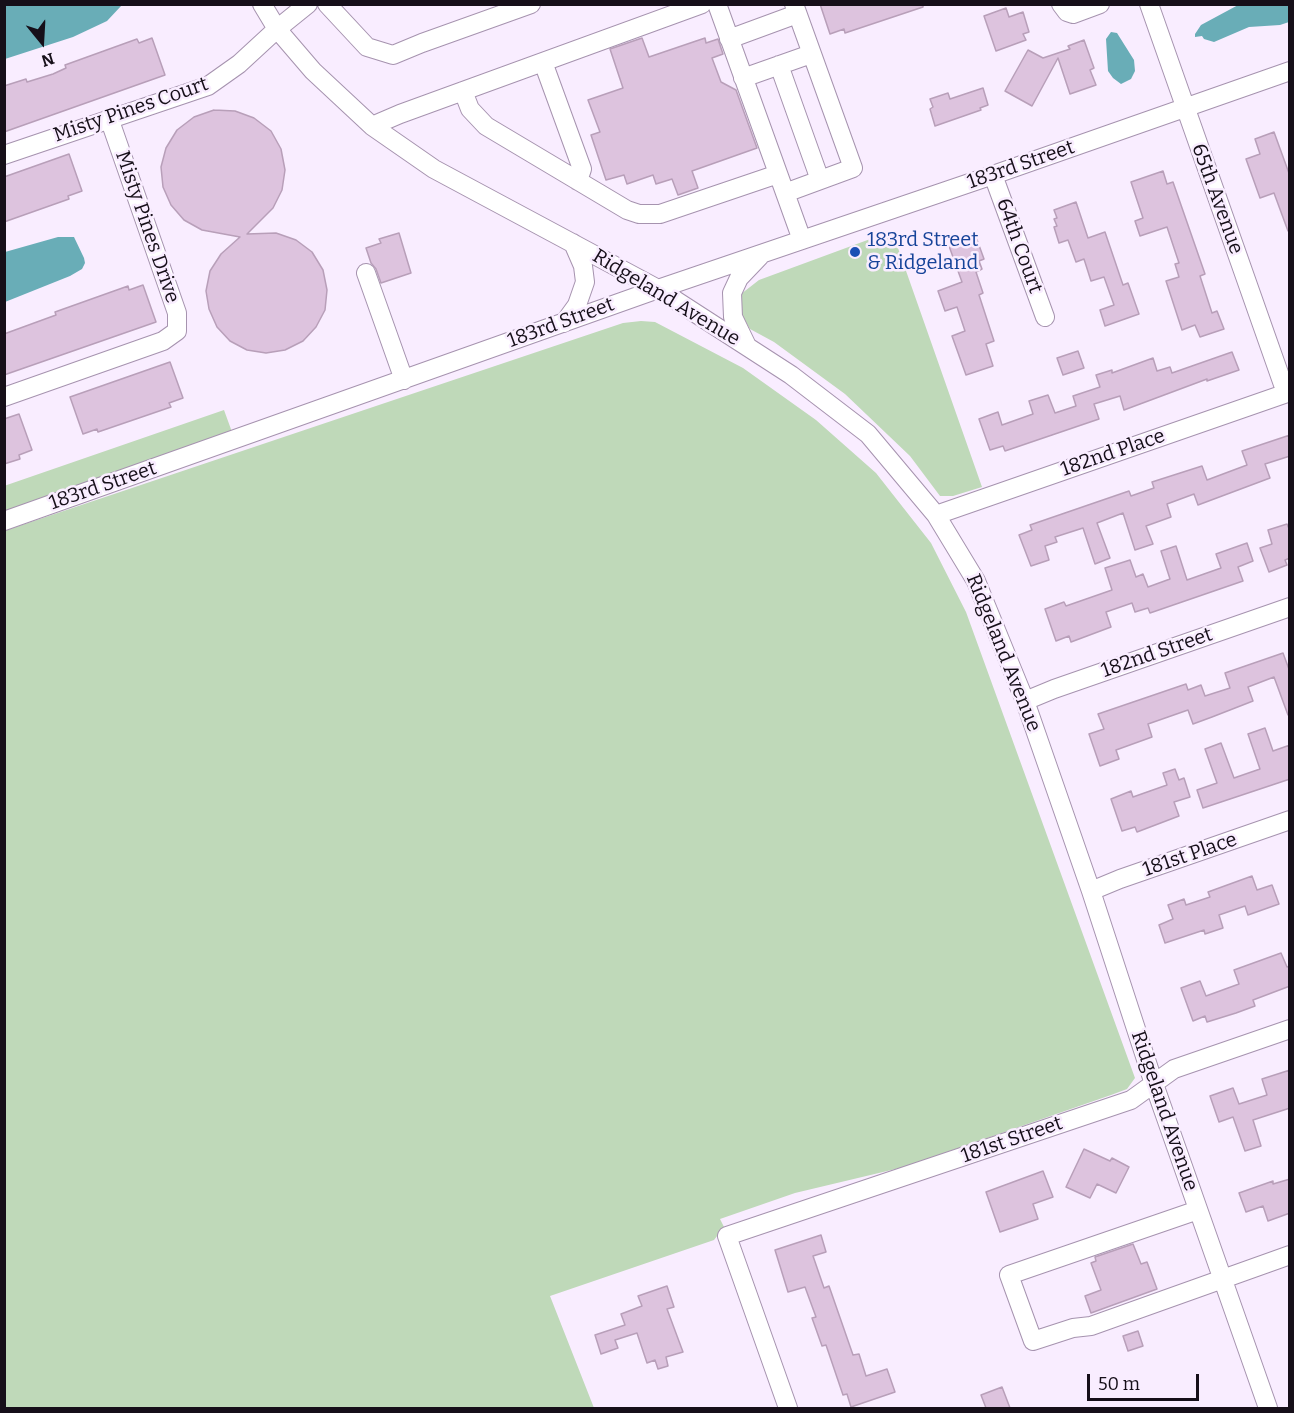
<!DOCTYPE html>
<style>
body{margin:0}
#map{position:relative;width:1294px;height:1413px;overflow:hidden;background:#f9edff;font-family:Bitter,serif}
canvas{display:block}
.frame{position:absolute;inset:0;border:6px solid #160f19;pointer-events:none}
.north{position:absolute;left:12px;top:12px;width:60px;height:60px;-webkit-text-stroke:4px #f9edff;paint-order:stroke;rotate:162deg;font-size:16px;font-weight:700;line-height:24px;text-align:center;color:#160f19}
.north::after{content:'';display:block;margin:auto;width:21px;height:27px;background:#160f19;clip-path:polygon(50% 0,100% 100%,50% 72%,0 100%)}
.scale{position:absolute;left:1087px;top:1374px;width:112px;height:27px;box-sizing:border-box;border:3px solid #160f19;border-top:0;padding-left:8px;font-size:18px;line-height:21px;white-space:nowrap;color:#160f19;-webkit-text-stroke:4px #f9edff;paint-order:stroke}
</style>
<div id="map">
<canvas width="1294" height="1413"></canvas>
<div class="frame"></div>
<div class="north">N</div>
<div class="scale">50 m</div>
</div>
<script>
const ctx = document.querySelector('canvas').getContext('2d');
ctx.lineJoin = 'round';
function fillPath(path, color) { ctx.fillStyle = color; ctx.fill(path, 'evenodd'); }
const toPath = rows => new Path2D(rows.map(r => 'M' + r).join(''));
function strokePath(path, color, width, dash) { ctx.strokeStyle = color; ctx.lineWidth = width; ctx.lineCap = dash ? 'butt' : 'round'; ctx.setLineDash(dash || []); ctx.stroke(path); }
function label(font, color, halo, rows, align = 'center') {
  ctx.font = font + ' Bitter,serif'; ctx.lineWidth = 5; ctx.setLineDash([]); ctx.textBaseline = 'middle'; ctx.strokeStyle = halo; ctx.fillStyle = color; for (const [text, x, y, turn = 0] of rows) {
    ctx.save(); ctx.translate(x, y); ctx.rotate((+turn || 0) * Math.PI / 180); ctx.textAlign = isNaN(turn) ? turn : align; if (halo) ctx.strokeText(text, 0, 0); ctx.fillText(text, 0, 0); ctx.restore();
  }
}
const green = toPath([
 [892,231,982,487,953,496,940,496,910,456,845,394,774,342,750,329,740,312,741,294,759,280],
 [641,321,655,322,743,368,816,420,876,473,931,543,966,612,1135,1078,1127,1089,1111,1095,904,1167,795,1193,720,1219,724,1227,714,1240,550,1296,594,1408,5,1408,4,531,623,323],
 [224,410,232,432,5,511,4,486]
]);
const water = toPath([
 [9,4,122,4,122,5,107,21,73,37,5,59,5,6],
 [1240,4,1289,5,1289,22,1280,25,1249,27,1214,42,1204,39,1202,36,1195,37,1195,34,1201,25],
 [1111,32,1117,33,1134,60,1135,71,1131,79,1121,84,1113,78,1108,71,1106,39],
 [58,237,74,237,84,258,85,263,82,269,70,276,5,302,5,252]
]);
const building = toPath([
 [820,4,923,4,923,7,845,33,844,29,830,34,820,4],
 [1006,8,1009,17,1023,12,1029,32,1023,34,1026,40,996,51,984,16,1006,8],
 [152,38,165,75,4,132,4,86,26,79,27,82,53,74,66,68,65,65,137,39,139,43,152,38],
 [642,38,649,57,705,38,706,43,718,39,723,54,712,58,721,82,736,90,757,148,692,171,698,188,678,195,672,179,656,184,653,175,627,184,624,175,606,180,591,135,600,132,588,100,623,88,610,49,642,38],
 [1084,40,1094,68,1090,70,1096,85,1070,94,1058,58,1032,106,1005,91,1028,50,1043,58,1070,49,1068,46,1084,40],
 [983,88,988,105,980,108,981,110,935,126,930,109,933,107,930,99,948,93,950,99,983,88],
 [214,110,235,111,254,118,271,131,281,149,285,170,282,190,273,208,247,234,276,233,296,240,312,252,323,270,327,290,325,310,316,327,303,341,285,350,266,353,247,350,230,341,217,327,209,309,206,291,210,271,221,254,240,237,202,230,184,220,171,205,163,187,161,167,166,148,177,130,194,117,214,110],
 [1274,132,1290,176,1290,231,1288,231,1274,193,1260,198,1246,159,1260,154,1255,139,1274,132],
 [69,154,82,191,68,196,69,199,4,222,4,177,69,154],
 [1163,171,1167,184,1173,182,1205,274,1200,276,1212,313,1217,311,1224,329,1200,337,1195,325,1182,330,1166,281,1179,277,1175,264,1179,263,1167,227,1140,236,1135,221,1143,218,1131,182,1163,171],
 [1076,202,1088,238,1105,232,1123,285,1128,283,1139,314,1105,326,1100,310,1114,305,1104,277,1091,281,1084,259,1076,262,1068,240,1059,243,1054,227,1057,226,1054,219,1057,218,1054,210,1076,202],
 [399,233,411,273,381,283,376,269,371,263,366,248,381,243,379,239,399,233],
 [976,237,984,259,979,261,982,269,976,272,983,293,979,295,994,341,986,344,993,366,966,375,952,336,965,331,957,307,945,311,938,291,962,282,949,246,976,237],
 [143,285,156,322,4,375,4,334,56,315,55,312,128,286,129,290,143,285],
 [1078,351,1084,368,1063,375,1057,358,1078,351],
 [1232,352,1239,370,1207,381,1207,379,1124,410,1120,396,1094,404,1099,419,1005,451,1003,446,990,450,979,419,998,412,1002,425,1033,414,1029,401,1048,395,1055,413,1076,406,1073,396,1100,387,1096,375,1112,370,1112,373,1153,358,1157,371,1170,367,1172,373,1232,352],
 [170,362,183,398,169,403,171,407,98,432,97,429,83,434,70,397,170,362],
 [19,414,32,450,19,455,20,459,4,464,4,419,19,414],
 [1290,435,1290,456,1265,464,1270,478,1198,505,1194,494,1167,504,1171,517,1146,526,1153,544,1135,550,1123,513,1097,523,1110,558,1095,564,1083,528,1055,537,1057,542,1045,546,1049,560,1031,566,1019,535,1032,530,1030,525,1129,491,1131,496,1154,488,1152,482,1202,466,1207,480,1247,465,1242,451,1290,435],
 [1287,524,1290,531,1290,558,1285,560,1287,565,1269,572,1260,548,1272,544,1268,530,1287,524],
 [1247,543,1253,561,1238,567,1243,581,1150,613,1148,608,1135,612,1132,603,1106,612,1111,627,1071,642,1069,636,1056,641,1045,609,1064,602,1066,606,1112,590,1105,568,1130,560,1136,577,1143,574,1148,587,1170,579,1161,551,1176,546,1187,580,1221,568,1216,554,1247,543],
 [1283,653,1290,672,1290,715,1288,715,1274,677,1248,687,1253,701,1212,717,1193,724,1188,710,1148,724,1152,737,1116,750,1119,759,1100,766,1089,734,1104,729,1098,714,1186,684,1188,690,1201,685,1205,696,1230,688,1225,673,1283,653],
 [1265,728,1273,751,1290,745,1290,779,1203,808,1197,790,1217,783,1205,749,1221,743,1234,778,1260,769,1248,734,1265,728],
 [1175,769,1179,780,1184,778,1190,797,1174,802,1179,816,1137,832,1135,827,1122,831,1111,799,1131,791,1133,797,1167,785,1163,773,1175,769],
 [1252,876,1257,890,1272,885,1279,904,1248,915,1245,906,1219,915,1223,928,1205,934,1204,930,1165,943,1159,925,1173,919,1168,905,1184,899,1186,905,1210,897,1208,892,1252,876],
 [1281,953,1287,967,1290,966,1290,986,1253,1000,1255,1006,1236,1013,1207,1022,1205,1016,1193,1021,1181,988,1200,981,1206,996,1239,984,1234,970,1281,953],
 [1290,1070,1290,1108,1253,1120,1261,1146,1245,1151,1233,1117,1219,1122,1210,1096,1233,1088,1239,1104,1267,1095,1262,1079,1290,1070],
 [1084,1149,1110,1161,1112,1158,1129,1167,1116,1193,1097,1184,1090,1198,1066,1187,1084,1149],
 [1043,1171,1053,1197,1033,1204,1038,1219,1000,1232,986,1192,1043,1171],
 [1290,1179,1290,1213,1268,1221,1263,1206,1246,1212,1239,1193,1273,1181,1273,1184,1290,1179],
 [821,1235,826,1252,813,1256,824,1288,829,1286,853,1355,859,1354,866,1376,887,1369,895,1392,851,1407,847,1394,843,1395,826,1345,822,1346,812,1318,816,1317,805,1287,788,1292,775,1250,821,1235],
 [1133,1244,1141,1264,1147,1262,1157,1289,1091,1313,1085,1296,1101,1290,1091,1263,1096,1261,1095,1257,1133,1244],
 [667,1286,674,1307,667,1309,683,1352,666,1357,668,1366,658,1369,655,1360,647,1363,637,1333,615,1340,618,1348,601,1354,595,1335,625,1325,621,1314,642,1306,638,1296,667,1286],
 [1138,1331,1143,1346,1128,1351,1123,1336,1138,1331],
 [1002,1387,1010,1408,986,1408,981,1395,1002,1387]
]);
const minor = toPath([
 [262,4,277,29,313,71,372,126,434,169,658,289,791,375,868,434,936,515,976,581,1025,701,1091,891,1154,1084,1268,1408],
 [327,4,367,47,393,55,422,43,531,4],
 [717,4,802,240],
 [1061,4,1067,12,1073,14,1100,4],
 [1149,4,1286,393],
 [729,39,797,14],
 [543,62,578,158,582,169,578,181],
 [779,65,820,180],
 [743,78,811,54],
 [463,91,470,109,486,126,627,210,639,214,660,214,778,174],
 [372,126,400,114,702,4],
 [4,155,208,86,239,64,277,29,308,4],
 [993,175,1045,317],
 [785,193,853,168,794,4],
 [366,273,404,380],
 [564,323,577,305,585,282,583,266,573,243],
 [747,346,733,317,732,293,739,278,760,256],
 [4,397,163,341,177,331,177,313,109,118],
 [936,515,1290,392],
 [4,521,658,289,993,175,1290,71],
 [1025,701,1054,689,1290,607],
 [1091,891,1120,879,1290,820],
 [1198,1210,1009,1275,1033,1341,1073,1328,1091,1326,1290,1255],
 [788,1408,727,1236,1131,1100,1174,1069,1290,1029]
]);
const markers = [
 [855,252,6,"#1a4fb4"]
];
const streetNames = [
 ["Misty Pines Court",131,110,-19],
 ["183rd Street",1021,165,-19],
 ["65th Avenue",1217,199,70],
 ["Misty Pines Drive",147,227,71],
 ["64th Court",1019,246,70],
 ["Ridgeland Avenue",666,298,31],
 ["183rd Street",561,323,-20],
 ["182nd Place",1113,453,-19],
 ["183rd Street",103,486,-19],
 ["Ridgeland Avenue",1003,653,68],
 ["182nd Street",1157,653,-19],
 ["181st Place",1190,855,-19],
 ["Ridgeland Avenue",1164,1111,71],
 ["181st Street",1012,1140,-19]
];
const transitNames = [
 ["183rd Street",867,240],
 ["& Ridgeland",867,263]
];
fillPath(green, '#bfd9b9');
fillPath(water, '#69adb7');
fillPath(building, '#ddc3de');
strokePath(building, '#b89fb9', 1.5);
strokePath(minor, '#a693af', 20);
strokePath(minor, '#fff', 18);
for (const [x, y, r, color] of markers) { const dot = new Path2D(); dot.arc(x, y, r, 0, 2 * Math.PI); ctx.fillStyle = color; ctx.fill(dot); strokePath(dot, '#f9edff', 2); }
label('20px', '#160f19', '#f9edff', streetNames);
label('20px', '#164399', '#f9edff', transitNames, 'left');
</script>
